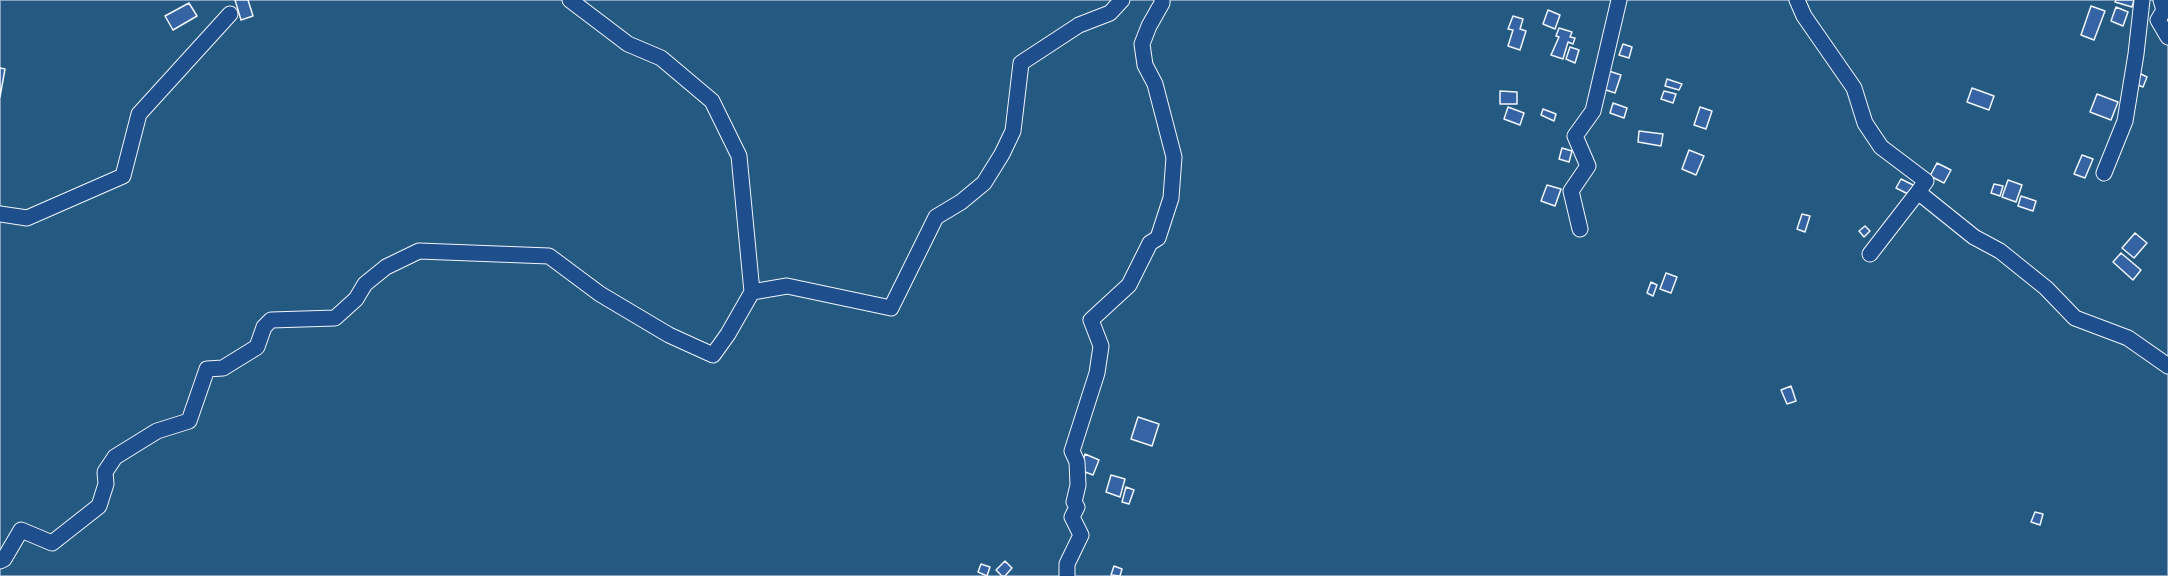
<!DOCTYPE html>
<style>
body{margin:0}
canvas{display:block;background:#1f4e8c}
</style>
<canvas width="2168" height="576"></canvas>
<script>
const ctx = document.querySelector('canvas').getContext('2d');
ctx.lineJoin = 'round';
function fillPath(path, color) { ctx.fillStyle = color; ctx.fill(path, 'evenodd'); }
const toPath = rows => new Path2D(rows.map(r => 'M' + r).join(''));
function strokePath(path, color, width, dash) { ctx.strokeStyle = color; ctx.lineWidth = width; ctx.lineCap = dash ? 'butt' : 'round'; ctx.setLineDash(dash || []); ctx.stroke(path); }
const green = toPath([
 [0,0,2168,0,2168,576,0,576,0,0]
]);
const building = toPath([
 [235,0,248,0,253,16,241,20,235,0],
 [2116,0,2134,0,2132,7,2115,2,2116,0],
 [189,3,197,16,173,30,165,16,189,3],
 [2091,6,2105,11,2094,40,2081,35,2091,6],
 [2116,7,2128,12,2123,26,2111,21,2116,7],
 [1548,10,1560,15,1555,29,1543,24,1548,10],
 [1513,16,1523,19,1520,29,1526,31,1520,50,1508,46,1513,30,1508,29,1513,16],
 [1559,28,1572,32,1570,37,1575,38,1573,44,1568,42,1563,59,1551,55,1559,37,1556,36,1559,28],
 [1623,44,1632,47,1629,58,1619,55,1623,44],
 [1570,47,1579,50,1575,63,1566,59,1570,47],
 [0,68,5,69,0,97,0,68],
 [1609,71,1621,75,1615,93,1603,89,1609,71],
 [2137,72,2147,77,2143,87,2133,83,2137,72],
 [1667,79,1682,84,1679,90,1665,86,1667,79],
 [1972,88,1994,96,1989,110,1967,102,1972,88],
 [1500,91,1517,92,1517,104,1500,104,1500,91],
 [1664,91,1676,94,1673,103,1661,99,1664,91],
 [2097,94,2118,102,2111,120,2090,112,2097,94],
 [1613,103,1627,108,1624,118,1610,113,1613,103],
 [1508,107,1524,113,1520,125,1504,119,1508,107],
 [1700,107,1712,111,1706,129,1694,125,1700,107],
 [1543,109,1556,114,1554,121,1541,115,1543,109],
 [1639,131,1663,134,1661,146,1638,142,1639,131],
 [1562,148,1572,151,1569,162,1559,159,1562,148],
 [1689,150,1704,156,1696,175,1682,169,1689,150],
 [2082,155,2093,159,2085,178,2074,174,2082,155],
 [1937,163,1951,170,1944,183,1930,176,1937,163],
 [1901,179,1915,186,1910,195,1896,188,1901,179],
 [2008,180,2022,185,2016,202,2002,197,2008,180],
 [1994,184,2003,186,2000,196,1991,193,1994,184],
 [1547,185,1561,189,1555,206,1541,201,1547,185],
 [2021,196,2036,201,2033,211,2018,206,2021,196],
 [1802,214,1810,216,1805,232,1797,229,1802,214],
 [1865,226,1870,231,1864,237,1859,231,1865,226],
 [2135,233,2147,243,2134,258,2122,248,2135,233],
 [2121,253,2141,270,2133,280,2113,262,2121,253],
 [1666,273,1677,277,1671,293,1660,289,1666,273],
 [1651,282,1657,285,1653,296,1647,293,1651,282],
 [1791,386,1796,401,1787,404,1781,390,1791,386],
 [1138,417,1159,424,1152,446,1131,439,1138,417],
 [1085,454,1099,460,1093,475,1080,470,1085,454],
 [1111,475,1125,479,1120,497,1106,492,1111,475],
 [1126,487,1134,490,1129,504,1122,502,1126,487],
 [2035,512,2043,514,2040,525,2031,522,2035,512],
 [1005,561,1012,568,1005,576,1002,576,996,570,1005,561],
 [981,564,990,567,987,576,978,572,981,564],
 [1114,566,1122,569,1120,576,1111,575,1114,566]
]);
const minor = toPath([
 [570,0,628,44,661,58,712,101,739,156,752,292],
 [1797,0,1804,16,1854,88,1865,123,1881,147,1926,181,1918,192],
 [2161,0,2164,10,2158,20,2168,37],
 [2104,173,2125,121,2136,54,2142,0],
 [0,214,27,218,123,176,139,114,230,14],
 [1580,229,1571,191,1588,166,1575,136,1593,111,1619,0],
 [1870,254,1918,192,1974,237,2000,251,2046,288,2075,318,2128,338,2168,366],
 [0,561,4,559,21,530,52,543,99,506,106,484,105,472,115,457,157,431,189,421,207,369,223,368,257,347,264,327,271,320,335,318,356,299,365,284,386,267,419,251,549,256,600,294,669,335,713,355,728,334,752,292,787,286,891,308,936,217,961,202,984,183,1002,154,1013,131,1021,63,1079,25,1110,13,1122,0],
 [1067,576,1067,564,1081,535,1072,517,1077,507,1074,502,1078,485,1077,462,1072,451,1097,373,1101,346,1091,320,1129,285,1150,243,1158,238,1171,198,1174,157,1155,84,1145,65,1142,44,1149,26,1162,3,1162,0]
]);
fillPath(green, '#245a82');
strokePath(green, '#a8bbd7', 1.5);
fillPath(building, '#3563a3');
strokePath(building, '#f2f6ff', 1.5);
strokePath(minor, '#f2f6ff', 17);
strokePath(minor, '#1f4e8c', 15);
</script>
